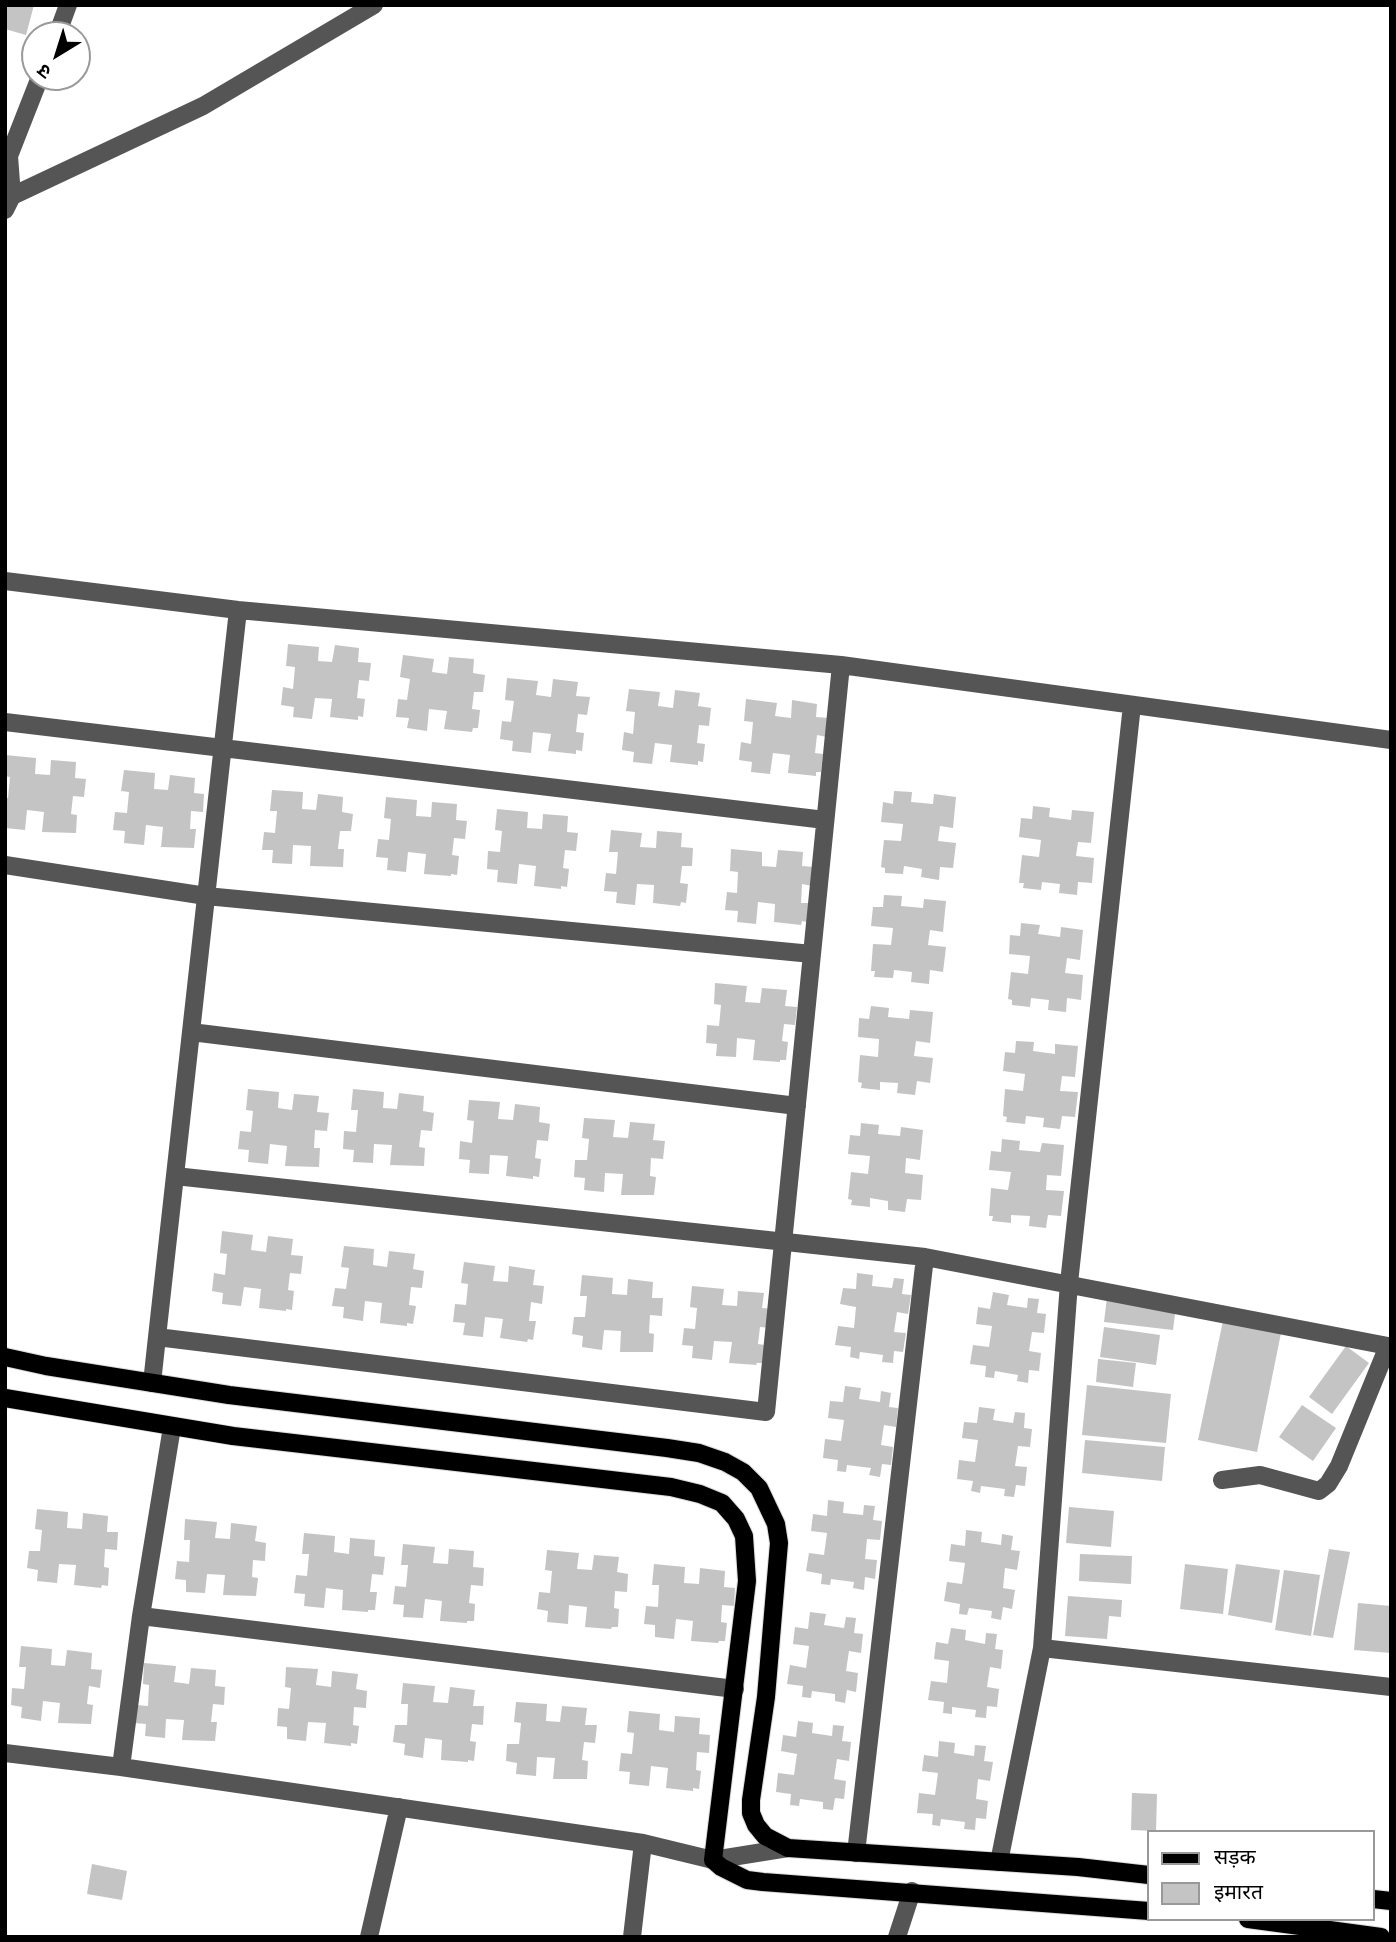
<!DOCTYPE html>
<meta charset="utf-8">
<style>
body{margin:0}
#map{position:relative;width:1396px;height:1942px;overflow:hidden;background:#fff;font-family:"Fira Sans","Noto Sans Devanagari",sans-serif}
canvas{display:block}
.frame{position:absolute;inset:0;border:7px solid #000;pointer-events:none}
.legend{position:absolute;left:1147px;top:1830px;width:228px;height:91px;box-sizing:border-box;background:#fff;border:2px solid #999;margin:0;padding:9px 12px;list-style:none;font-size:21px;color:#000}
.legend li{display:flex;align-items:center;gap:14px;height:35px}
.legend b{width:35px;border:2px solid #999}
.north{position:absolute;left:21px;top:21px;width:70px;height:70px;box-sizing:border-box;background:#fff;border:2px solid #999;border-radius:50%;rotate:218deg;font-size:19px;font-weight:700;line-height:28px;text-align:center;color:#000}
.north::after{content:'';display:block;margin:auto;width:24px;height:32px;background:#000;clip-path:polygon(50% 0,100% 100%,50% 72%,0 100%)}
</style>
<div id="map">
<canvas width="1396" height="1942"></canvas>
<div class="frame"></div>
<ul class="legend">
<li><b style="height:9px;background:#000"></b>सड़क</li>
<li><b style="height:19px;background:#c4c4c4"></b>इमारत</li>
</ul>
<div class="north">उ</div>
</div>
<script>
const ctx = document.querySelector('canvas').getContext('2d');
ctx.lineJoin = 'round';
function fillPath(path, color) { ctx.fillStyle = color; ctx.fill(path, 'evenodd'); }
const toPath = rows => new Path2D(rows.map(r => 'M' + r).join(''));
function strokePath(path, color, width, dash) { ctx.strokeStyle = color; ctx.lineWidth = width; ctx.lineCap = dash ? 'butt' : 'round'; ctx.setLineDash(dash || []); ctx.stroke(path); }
const building = toPath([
 [5,5,34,5,26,35,5,29],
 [288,644,319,647,318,661,332,662,335,645,359,648,358,662,371,663,369,681,359,680,357,698,365,699,363,717,358,716,358,720,330,717,332,699,315,698,312,719,293,717,294,707,281,705,283,687,293,689,295,667,286,666],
 [403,655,434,659,432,672,447,674,449,657,474,659,473,673,485,675,483,692,474,692,472,709,480,710,478,728,473,728,472,732,444,729,447,711,429,709,427,731,407,728,409,718,396,717,398,699,407,700,410,679,400,677],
 [507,678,538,681,536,695,551,697,553,679,578,682,576,696,590,697,587,715,578,714,576,732,584,733,582,751,576,750,576,754,548,751,551,734,533,732,531,753,512,751,513,741,500,739,502,721,511,722,514,701,505,700],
 [629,689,660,692,658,706,673,708,675,690,700,693,698,706,711,708,709,726,699,725,697,743,705,744,703,762,698,761,698,765,670,762,672,745,655,743,652,764,633,762,634,752,622,750,624,732,633,734,635,712,626,711],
 [746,699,777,703,775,716,791,718,792,700,817,704,816,717,829,718,827,737,817,735,815,753,823,754,821,772,816,772,816,776,788,773,790,755,773,753,770,774,751,772,752,762,739,760,741,742,751,744,753,722,744,721],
 [5,755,36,758,35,774,50,775,51,760,76,762,75,778,86,779,84,797,73,796,71,814,77,815,76,833,42,832,44,812,27,810,25,830,5,828,5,798,8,798,10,777,5,776],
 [124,770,155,773,154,789,168,790,170,775,195,778,194,793,204,794,203,812,191,811,190,829,196,829,194,848,161,847,163,827,146,825,144,845,124,843,125,831,113,830,115,812,127,813,129,792,121,791],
 [272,790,303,792,302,809,316,810,318,794,343,797,342,812,353,814,351,831,340,831,338,849,344,849,343,867,310,866,311,846,293,845,292,864,272,863,273,850,262,850,264,832,275,833,277,811,270,811],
 [894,791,912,792,911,802,933,804,934,794,956,797,953,828,940,826,938,841,956,843,953,868,940,867,939,880,921,877,922,869,904,866,903,874,885,873,885,868,881,867,884,840,901,841,903,824,881,822,883,802,893,804],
 [386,797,417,800,416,816,431,817,432,802,457,804,456,820,467,821,465,839,454,838,452,855,459,856,457,875,451,874,451,876,424,874,426,854,408,852,406,872,387,870,388,858,376,857,378,839,389,840,391,819,384,818],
 [1033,806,1050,808,1049,817,1071,820,1072,810,1094,812,1091,843,1078,842,1076,856,1094,858,1092,883,1078,882,1077,895,1059,893,1060,884,1042,882,1041,890,1023,888,1024,883,1019,883,1022,855,1039,857,1041,840,1019,837,1021,818,1032,819],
 [497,809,528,812,527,828,542,829,543,814,568,816,567,832,578,833,576,851,565,850,563,868,569,869,567,887,561,886,561,889,534,886,536,866,519,864,517,884,497,882,498,870,487,869,488,851,500,852,502,831,495,830],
 [611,830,642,833,640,847,656,848,657,831,682,833,681,847,693,848,692,866,682,866,680,883,688,884,686,903,681,902,680,906,653,903,654,885,637,884,635,905,616,903,617,892,604,891,606,873,616,874,618,852,609,852],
 [731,849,762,852,762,866,776,867,778,850,803,852,802,866,814,867,812,886,802,884,801,903,809,903,807,922,802,921,801,925,774,922,775,904,758,902,756,924,737,922,738,911,725,910,727,892,737,893,738,872,730,871],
 [884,895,902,896,901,906,923,908,924,899,946,901,943,932,930,930,928,945,946,947,943,972,930,970,929,984,911,982,912,972,894,970,893,978,874,977,875,971,871,971,873,944,891,945,893,928,871,926,873,907,883,907],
 [1021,923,1040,925,1038,934,1060,937,1061,927,1083,930,1080,960,1067,958,1065,973,1083,975,1081,1000,1067,998,1066,1012,1048,1010,1049,1000,1031,998,1030,1007,1012,1005,1012,1000,1008,999,1011,972,1028,974,1030,956,1009,954,1010,935,1020,936],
 [715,983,747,986,745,1002,760,1003,762,988,787,990,785,1006,797,1007,795,1025,784,1024,782,1041,788,1042,786,1060,780,1060,780,1062,753,1060,755,1040,737,1038,736,1057,716,1056,717,1044,706,1043,707,1025,719,1026,721,1005,714,1004],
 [871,1006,889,1008,888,1017,909,1019,910,1010,933,1012,930,1043,916,1041,914,1056,933,1058,930,1083,917,1081,915,1095,897,1093,898,1083,880,1082,880,1090,861,1088,862,1083,858,1082,860,1055,878,1057,879,1039,858,1037,859,1018,869,1019],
 [1016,1041,1034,1042,1033,1051,1055,1054,1055,1044,1078,1046,1075,1077,1062,1076,1060,1091,1078,1092,1075,1117,1062,1116,1060,1129,1043,1127,1044,1118,1026,1116,1025,1124,1006,1122,1007,1117,1003,1116,1005,1089,1023,1091,1025,1074,1003,1071,1005,1052,1015,1053],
 [248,1089,279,1092,278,1108,292,1110,294,1094,319,1096,317,1112,329,1113,327,1131,315,1130,314,1148,320,1148,319,1167,285,1166,287,1146,270,1144,268,1164,248,1162,249,1150,238,1149,240,1131,251,1132,253,1111,246,1110],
 [353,1089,384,1092,383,1108,397,1109,399,1093,424,1096,423,1111,434,1113,432,1131,421,1130,419,1147,425,1148,424,1166,390,1165,392,1145,374,1144,373,1163,353,1162,354,1150,343,1149,344,1131,356,1132,358,1110,351,1110],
 [469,1100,500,1102,498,1119,513,1120,515,1104,540,1107,539,1122,550,1124,548,1141,537,1140,535,1158,541,1159,539,1177,533,1176,533,1179,506,1176,508,1156,490,1155,489,1174,469,1173,470,1160,459,1159,460,1141,472,1143,474,1121,467,1120],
 [584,1118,615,1120,613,1137,628,1138,630,1122,655,1124,653,1140,665,1141,663,1159,651,1158,650,1176,656,1177,654,1195,621,1195,623,1174,605,1173,604,1192,584,1190,585,1178,574,1177,575,1160,587,1160,589,1139,582,1138],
 [861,1123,879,1125,878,1134,900,1136,901,1127,923,1130,920,1160,906,1158,905,1173,923,1175,921,1200,907,1199,905,1212,888,1210,888,1201,870,1198,870,1207,851,1205,852,1200,848,1199,851,1172,868,1174,870,1156,848,1154,850,1135,860,1136],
 [1002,1139,1020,1141,1019,1150,1040,1152,1042,1143,1064,1145,1061,1176,1047,1175,1046,1190,1064,1191,1061,1216,1048,1215,1046,1228,1029,1226,1030,1216,1011,1215,1011,1223,992,1221,993,1216,989,1216,991,1188,1008,1190,1011,1172,989,1170,991,1151,1001,1152],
 [222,1231,253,1235,251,1250,266,1252,268,1236,293,1239,291,1255,303,1256,301,1274,290,1273,288,1290,294,1291,292,1310,286,1309,286,1311,259,1308,261,1289,244,1287,241,1306,222,1304,223,1293,212,1291,214,1273,225,1275,227,1254,220,1253],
 [344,1246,374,1249,373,1265,387,1267,389,1251,415,1254,413,1269,424,1271,422,1288,411,1287,409,1305,416,1306,413,1324,407,1323,407,1326,380,1323,382,1303,365,1301,363,1321,343,1318,344,1307,332,1306,335,1288,346,1289,349,1268,341,1267],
 [464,1262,495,1266,493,1281,508,1282,509,1266,535,1270,533,1285,544,1286,542,1304,531,1302,529,1321,536,1321,533,1340,528,1339,527,1342,500,1338,503,1319,485,1317,483,1337,463,1335,465,1323,453,1322,455,1304,466,1305,468,1284,461,1283],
 [857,1273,873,1275,872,1286,892,1288,894,1278,904,1279,902,1294,911,1295,908,1314,897,1312,894,1332,906,1333,903,1352,894,1351,893,1363,882,1362,883,1355,860,1352,859,1359,850,1357,851,1347,835,1345,838,1326,854,1328,856,1307,840,1304,843,1288,856,1289],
 [582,1275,613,1278,612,1294,627,1295,628,1279,653,1282,652,1298,663,1298,662,1316,650,1315,649,1333,654,1334,653,1352,620,1352,621,1331,604,1330,602,1350,582,1347,583,1336,572,1334,574,1317,585,1317,587,1296,580,1296],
 [692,1286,724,1289,722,1305,737,1306,738,1291,764,1293,762,1308,773,1309,772,1328,760,1327,758,1344,765,1345,763,1363,756,1363,757,1365,729,1363,732,1342,714,1341,712,1360,692,1358,693,1346,682,1345,684,1328,695,1329,697,1308,690,1307],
 [993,1292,1009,1295,1007,1305,1027,1308,1028,1298,1039,1299,1037,1313,1046,1314,1044,1333,1032,1332,1029,1351,1041,1353,1039,1371,1029,1370,1028,1383,1017,1381,1018,1375,995,1371,994,1378,985,1377,986,1366,970,1364,973,1345,989,1347,992,1326,976,1324,978,1307,990,1309],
 [1107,1297,1176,1306,1173,1330,1104,1322],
 [1224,1316,1282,1328,1257,1452,1198,1440],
 [1104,1327,1160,1335,1156,1365,1100,1357],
 [1346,1346,1369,1363,1332,1414,1309,1397],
 [1098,1359,1136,1363,1133,1387,1096,1382],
 [1087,1385,1171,1394,1166,1443,1082,1435],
 [845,1386,861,1388,859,1399,880,1402,881,1391,891,1393,889,1407,898,1408,896,1427,884,1425,881,1445,893,1447,891,1465,882,1464,880,1477,869,1475,871,1468,847,1465,846,1472,837,1471,838,1460,823,1458,825,1439,841,1441,844,1420,828,1418,830,1401,843,1402],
 [1302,1405,1336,1428,1313,1461,1279,1437],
 [979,1407,995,1409,993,1420,1013,1423,1015,1412,1025,1413,1024,1428,1032,1429,1030,1447,1018,1446,1015,1466,1027,1467,1025,1486,1016,1485,1014,1497,1004,1496,1005,1489,981,1486,980,1493,971,1491,973,1481,957,1479,959,1460,975,1462,978,1440,962,1438,964,1422,977,1423],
 [1085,1440,1165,1447,1162,1481,1082,1473],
 [828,1500,844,1502,843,1513,863,1515,864,1505,875,1506,873,1520,882,1521,880,1540,867,1539,865,1559,877,1560,875,1579,865,1577,864,1590,853,1588,854,1582,831,1579,830,1585,821,1584,822,1574,806,1571,809,1553,824,1555,827,1533,811,1531,813,1514,827,1516],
 [1069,1507,1114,1511,1111,1547,1066,1543],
 [37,1509,68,1512,67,1528,82,1529,83,1513,108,1516,107,1532,118,1532,117,1550,105,1549,104,1567,109,1568,108,1586,102,1585,101,1588,74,1585,76,1565,59,1564,57,1583,37,1581,38,1570,27,1568,29,1551,40,1551,42,1530,35,1529],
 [185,1519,217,1522,215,1538,230,1539,231,1523,257,1526,255,1541,266,1543,265,1561,253,1560,252,1577,258,1578,256,1596,223,1595,225,1575,207,1574,205,1593,186,1592,186,1580,175,1579,177,1561,189,1562,190,1540,184,1540],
 [966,1530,982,1532,981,1542,1001,1545,1002,1534,1013,1536,1011,1550,1020,1551,1017,1570,1005,1568,1003,1588,1015,1590,1012,1609,1003,1607,1001,1620,991,1618,992,1611,969,1608,967,1615,959,1614,960,1604,944,1601,947,1582,962,1584,965,1563,949,1561,951,1544,965,1546],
 [304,1533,335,1536,334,1552,349,1554,350,1538,375,1540,374,1556,385,1557,383,1575,372,1574,370,1592,377,1592,375,1610,368,1610,368,1612,342,1610,343,1590,326,1588,324,1608,304,1606,305,1594,294,1593,296,1575,307,1576,309,1554,302,1554],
 [403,1544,435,1547,433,1563,448,1564,449,1549,474,1551,473,1567,484,1568,483,1586,471,1585,469,1603,475,1604,474,1621,467,1621,467,1623,440,1621,442,1601,425,1599,423,1618,403,1617,404,1605,393,1604,395,1586,406,1587,408,1565,401,1565],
 [1329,1549,1350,1552,1333,1638,1313,1635],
 [547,1550,579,1553,577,1569,592,1570,594,1555,619,1557,617,1572,628,1574,627,1592,615,1591,614,1608,619,1609,618,1627,612,1627,611,1629,585,1627,587,1607,569,1605,568,1624,547,1622,548,1611,537,1609,539,1592,550,1593,552,1571,545,1570],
 [1080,1554,1132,1556,1131,1584,1079,1581],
 [654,1564,685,1567,684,1583,699,1584,700,1568,725,1571,724,1587,735,1588,734,1606,722,1605,721,1622,727,1623,725,1641,719,1641,718,1643,691,1641,693,1621,676,1619,674,1639,655,1637,655,1625,644,1624,646,1606,658,1607,659,1585,652,1585],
 [1185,1564,1228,1569,1223,1614,1180,1609],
 [1236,1564,1280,1570,1272,1623,1228,1615],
 [1284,1570,1320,1575,1311,1636,1275,1630],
 [1068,1596,1122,1600,1121,1617,1109,1616,1107,1639,1065,1636],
 [1358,1603,1391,1606,1391,1653,1354,1650],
 [810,1612,826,1614,824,1625,844,1628,846,1617,856,1618,854,1633,863,1634,861,1653,849,1651,846,1671,858,1673,856,1692,847,1690,845,1703,835,1701,835,1694,812,1691,811,1698,802,1697,803,1686,787,1684,790,1665,806,1668,809,1646,793,1644,795,1627,808,1629],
 [951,1628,966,1630,965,1640,985,1644,986,1633,997,1634,995,1649,1003,1650,1001,1669,990,1667,987,1687,999,1689,997,1707,987,1706,986,1718,975,1717,976,1710,952,1707,952,1714,943,1713,944,1702,928,1700,931,1681,947,1683,949,1661,934,1659,936,1642,948,1644],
 [21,1646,52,1649,51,1665,65,1666,67,1650,92,1653,91,1669,102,1670,100,1688,89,1686,87,1704,93,1705,91,1724,58,1723,60,1703,43,1701,41,1721,21,1718,22,1707,11,1705,12,1688,24,1689,26,1667,19,1667],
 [144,1663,176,1666,174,1682,189,1684,191,1668,216,1670,215,1686,225,1687,224,1705,213,1704,211,1722,217,1722,215,1741,182,1740,184,1720,166,1719,165,1738,145,1736,146,1724,134,1723,136,1705,148,1706,149,1685,143,1684],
 [286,1667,318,1669,316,1685,331,1687,332,1671,358,1674,356,1689,367,1691,366,1708,354,1707,353,1725,359,1726,357,1744,351,1743,351,1746,324,1743,326,1723,308,1722,306,1741,287,1739,287,1727,277,1726,278,1708,289,1709,291,1688,285,1687],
 [403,1683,435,1686,433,1702,448,1703,450,1687,475,1690,473,1706,484,1706,483,1725,472,1724,470,1741,476,1742,474,1761,468,1760,468,1762,441,1760,442,1740,425,1738,423,1758,404,1755,405,1744,393,1742,395,1725,407,1725,408,1704,401,1704],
 [516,1702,547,1704,546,1721,560,1722,562,1706,587,1708,585,1725,597,1725,595,1743,584,1742,582,1760,588,1761,587,1779,553,1779,555,1758,537,1757,536,1776,516,1774,517,1763,506,1761,507,1744,519,1744,521,1723,514,1722],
 [629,1711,660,1714,659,1730,674,1732,675,1716,700,1718,699,1734,710,1735,709,1753,697,1752,696,1770,701,1771,699,1789,693,1788,693,1791,666,1788,668,1768,651,1766,649,1786,629,1784,630,1772,619,1771,621,1753,632,1754,634,1733,627,1732],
 [798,1721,813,1723,812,1733,832,1736,833,1725,844,1726,842,1741,851,1742,849,1761,837,1759,834,1779,846,1781,844,1799,835,1798,833,1810,823,1809,823,1802,800,1799,799,1806,790,1805,791,1794,776,1792,778,1773,794,1775,797,1754,781,1751,783,1735,796,1737],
 [939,1741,955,1743,954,1753,974,1756,975,1745,986,1746,984,1761,993,1762,990,1781,978,1779,976,1799,988,1801,986,1819,976,1818,975,1830,964,1829,965,1822,941,1819,940,1826,932,1825,933,1814,917,1813,919,1793,935,1795,938,1773,922,1771,924,1755,938,1757],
 [1132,1793,1157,1794,1156,1831,1131,1830],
 [92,1864,127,1871,122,1900,87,1894]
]);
const minor = toPath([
 [57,35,68,5],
 [12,196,203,106,374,5],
 [5,210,12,196,9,156,40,77],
 [5,581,238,610,841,665,1391,740],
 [238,610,157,1337,766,1412,841,665],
 [5,722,825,820],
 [5,865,206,896,812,954],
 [191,1032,797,1106],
 [175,1176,925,1257,1388,1346,1339,1466,1328,1484,1319,1491,1260,1475,1222,1480],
 [152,1383,157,1337],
 [141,1616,735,1689],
 [1042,1648,1391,1687],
 [5,1753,121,1767,643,1843,713,1860,788,1848],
 [121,1767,141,1616,172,1427],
 [856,1853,925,1257],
 [999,1862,1042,1648,1069,1283,1132,705],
 [369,1937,399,1807],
 [632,1937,643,1843],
 [897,1937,912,1891]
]);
const major = toPath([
 [5,1357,46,1366,229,1395,667,1448,699,1453,725,1462,743,1472,759,1488,776,1524,779,1543,766,1697,751,1800,751,1813,756,1825,765,1836,788,1848,1078,1867,1149,1875],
 [5,1398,233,1436,671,1487,700,1494,722,1503,736,1519,744,1536,747,1581,713,1860,721,1867,747,1880,763,1882,1149,1911],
 [1373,1899,1391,1901],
 [1248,1919,1381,1937]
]);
fillPath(building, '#c4c4c4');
strokePath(major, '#dbdbdb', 20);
strokePath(minor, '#555', 18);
strokePath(major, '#000', 18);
</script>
